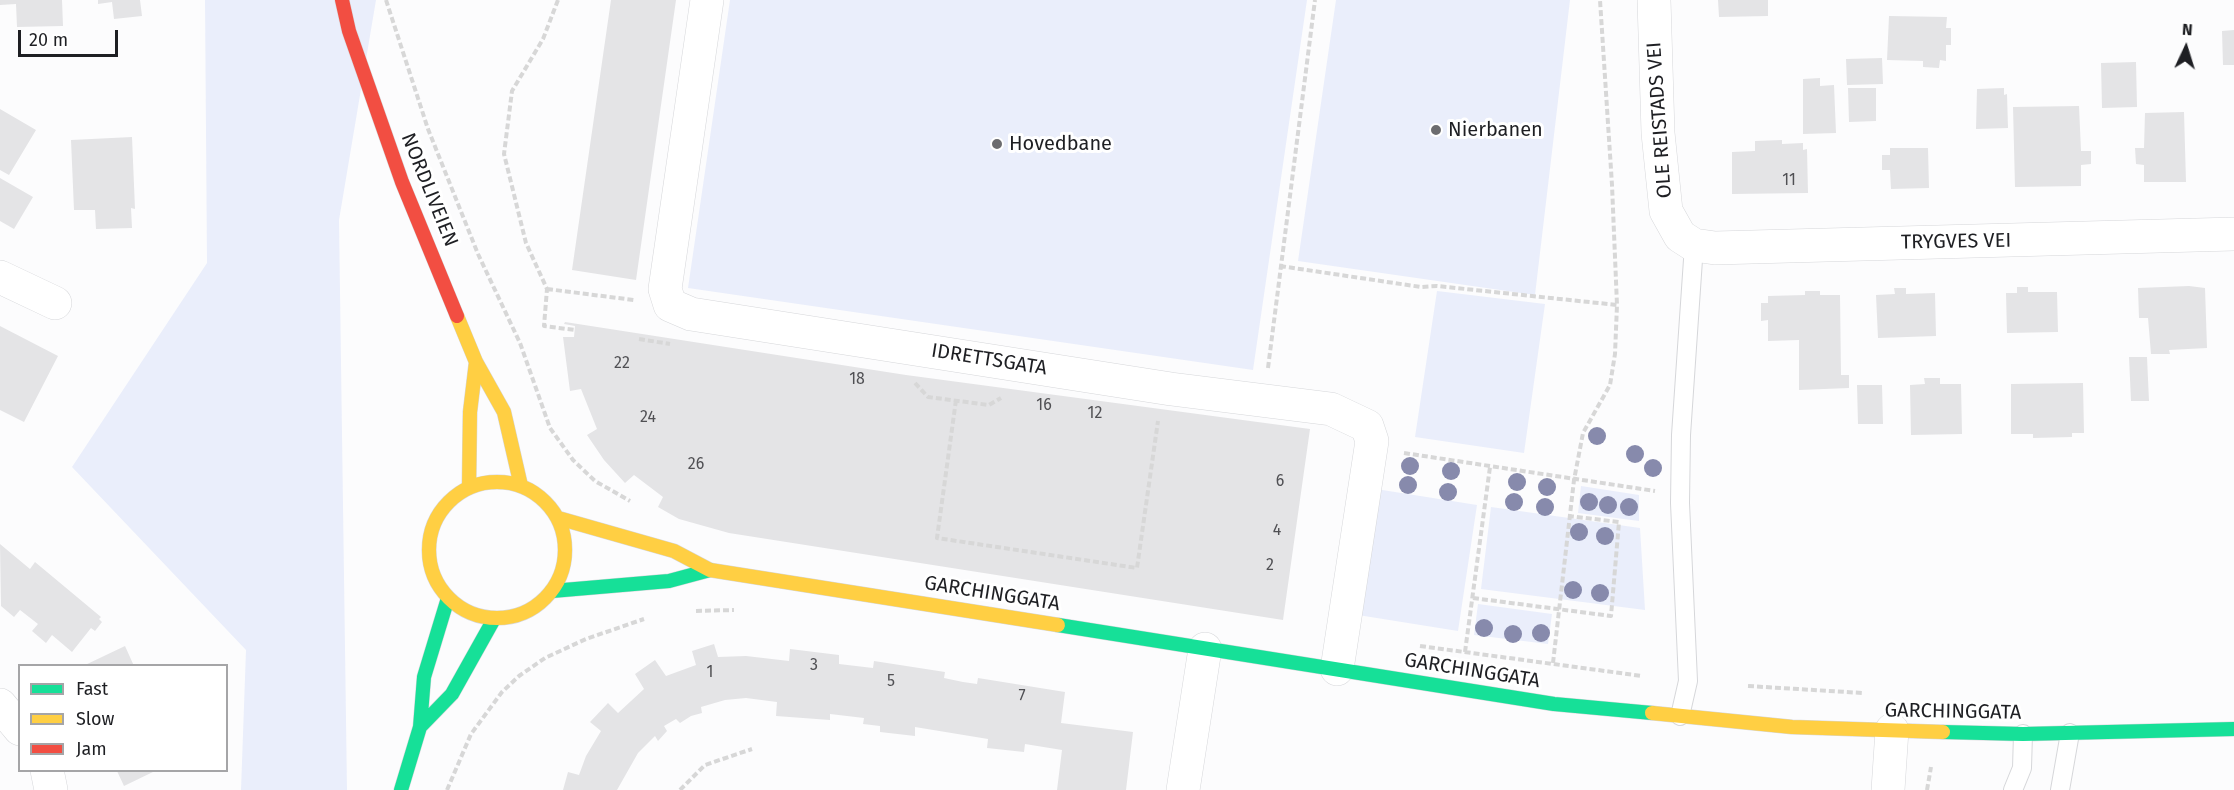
<!DOCTYPE html>
<style>
body{margin:0}
#map{position:relative;width:2234px;height:790px;overflow:hidden;background:#fcfcfd;font-family:"Fira Sans",sans-serif}
canvas{display:block}
.legend{position:absolute;left:18px;top:664px;width:210px;height:108px;box-sizing:border-box;background:#fff;border:2px solid #a5a5a7;margin:0;padding:8px 10px;list-style:none;font-size:18px;color:#1e1f23}
.legend li{display:flex;align-items:center;gap:12px;height:30px}
.legend b{width:30px;border:2px solid #a5a5a7}
.north{position:absolute;left:2156px;top:18px;width:60px;height:60px;-webkit-text-stroke:4px #fff;paint-order:stroke;rotate:4deg;font-size:16px;font-weight:700;line-height:24px;text-align:center;color:#1e1f23}
.north::after{content:'';display:block;margin:auto;width:21px;height:27px;background:#1e1f23;clip-path:polygon(50% 0,100% 100%,50% 72%,0 100%)}
.scale{position:absolute;left:18px;top:30px;width:100px;height:27px;box-sizing:border-box;border:3px solid #1e1f23;border-top:0;padding-left:8px;font-size:18px;line-height:21px;white-space:nowrap;color:#1e1f23;-webkit-text-stroke:4px #fff;paint-order:stroke}
</style>
<div id="map">
<canvas width="2234" height="790"></canvas>
<ul class="legend">
<li><b style="height:8px;background:#16e098"></b>Fast</li>
<li><b style="height:8px;background:#ffcf43"></b>Slow</li>
<li><b style="height:8px;background:#f24e42"></b>Jam</li>
</ul>
<div class="north">N</div>
<div class="scale">20 m</div>
</div>
<script>
const ctx = document.querySelector('canvas').getContext('2d');
ctx.lineJoin = 'round';
function fillPath(path, color) { ctx.fillStyle = color; ctx.fill(path, 'evenodd'); }
const toPath = rows => new Path2D(rows.map(r => 'M' + r).join(''));
function strokePath(path, color, width, dash) { ctx.strokeStyle = color; ctx.lineWidth = width; ctx.lineCap = dash ? 'butt' : 'round'; ctx.setLineDash(dash || []); ctx.stroke(path); }
function label(font, color, halo, rows, align = 'center') {
  ctx.font = font + ' "Fira Sans",sans-serif'; ctx.lineWidth = 6; ctx.setLineDash([]); ctx.textBaseline = 'middle'; ctx.strokeStyle = halo; ctx.fillStyle = color; for (const [text, x, y, turn = 0] of rows) {
    ctx.save(); ctx.translate(x, y); ctx.rotate((+turn || 0) * Math.PI / 180); ctx.textAlign = isNaN(turn) ? turn : align; if (halo) ctx.strokeText(text, 0, 0); ctx.fillText(text, 0, 0); ctx.restore();
  }
}
const green = toPath([
 [205,0,376,0,339,220,347,790,241,790,246,650,72,467,207,263],
 [730,0,1307,0,1253,370,688,288],
 [1336,0,1570,0,1535,295,1298,261],
 [1437,291,1545,304,1524,453,1415,437],
 [1581,486,1639,495,1639,521,1578,513],
 [1376,489,1477,505,1458,631,1358,615],
 [1491,507,1640,528,1645,610,1481,589],
 [1478,604,1552,614,1548,644,1474,635]
]);
const building = toPath([
 [0,0,62,0,63,26,17,27,16,4,0,5],
 [98,0,140,0,142,16,114,19,112,2,98,4],
 [611,0,676,0,636,280,572,270],
 [1718,0,1768,0,1768,16,1719,17],
 [1889,16,1947,17,1946,28,1951,28,1951,45,1946,45,1946,61,1940,60,1939,68,1923,67,1923,61,1887,60],
 [2234,30,2234,65,2223,65,2222,31],
 [1882,58,1883,84,1847,85,1846,59],
 [2136,62,2137,107,2102,108,2101,63],
 [1820,78,1820,86,1834,85,1836,133,1803,134,1803,79],
 [1848,88,1876,88,1876,121,1849,122],
 [2004,88,2004,95,2007,94,2008,128,1976,129,1977,89],
 [2079,106,2081,151,2091,151,2091,164,2081,165,2081,186,2015,187,2013,107],
 [0,109,36,130,9,175,0,170],
 [2184,112,2186,182,2144,182,2144,165,2136,164,2135,148,2144,148,2145,113],
 [132,137,135,209,131,208,132,228,96,229,95,210,74,210,71,140],
 [1782,140,1782,144,1803,143,1803,150,1807,149,1808,193,1732,194,1732,152,1755,151,1755,141],
 [1890,148,1928,148,1929,188,1891,189,1890,170,1882,170,1882,155,1890,155],
 [0,178,33,197,14,229,0,221],
 [2189,286,2205,288,2207,348,2169,350,2170,354,2151,354,2148,318,2139,318,2138,288],
 [2017,287,2028,287,2028,292,2057,292,2058,332,2007,333,2006,293,2017,293],
 [1894,288,1906,288,1906,294,1935,293,1936,336,1878,338,1876,295,1895,294],
 [1805,291,1820,291,1820,295,1840,295,1841,375,1849,375,1849,388,1799,390,1799,340,1768,341,1768,320,1761,321,1761,303,1768,303,1768,296,1805,295],
 [565,322,906,375,1310,429,1283,620,729,533,679,519,658,507,663,497,634,475,625,483,604,460,587,435,597,429,581,389,570,391,563,337,574,337,575,326,564,324],
 [0,326,58,356,24,422,0,410],
 [2129,357,2147,357,2149,401,2131,401],
 [1924,378,1940,378,1940,384,1961,384,1962,434,1911,435,1910,385,1925,384],
 [2083,383,2084,433,2072,433,2072,437,2033,438,2033,434,2011,434,2011,384],
 [1857,385,1882,385,1883,424,1858,424],
 [0,544,30,569,35,562,101,617,99,619,102,622,95,631,91,628,72,652,52,635,46,643,32,631,38,624,20,610,14,617,1,606],
 [714,644,718,657,746,656,789,661,790,649,839,655,839,664,873,668,874,661,945,672,944,678,963,682,977,684,978,678,1065,692,1061,723,1133,732,1126,790,1057,790,1062,750,1025,744,1024,752,987,748,988,739,915,727,915,736,880,732,880,726,863,724,864,718,830,714,830,720,776,716,777,702,746,698,725,700,701,707,702,713,691,716,680,723,676,719,664,726,667,731,658,741,655,736,638,753,617,790,563,790,568,772,579,775,586,756,601,731,590,722,608,703,618,713,644,689,635,674,655,660,666,676,696,665,692,651],
 [125,646,134,666,83,666],
 [117,771,155,771,124,786]
]);
const path = toPath([
 [386,0,428,129,478,254,520,343,550,428,573,460,595,481,630,501],
 [558,0,543,39,512,91,504,154,526,243,547,289,544,326,575,330],
 [1280,266,1421,287,1437,286,1617,305],
 [547,289,634,300],
 [639,339,670,344],
 [1268,368,1315,0],
 [915,383,928,397,989,405,1001,398],
 [956,400,937,538,1137,568,1158,421],
 [1404,453,1655,491],
 [1473,598,1611,616,1619,522,1569,516],
 [696,611,734,610],
 [1420,646,1642,676],
 [1465,652,1490,467],
 [1553,663,1574,480,1583,433,1610,385,1615,354,1617,305,1612,185,1600,0],
 [1748,686,1863,693],
 [447,790,471,734,502,692,519,676,545,658,586,639,644,619],
 [680,790,705,765,752,749],
 [1927,790,1931,767]
]);
const lane = toPath([
 [1680,716,1688,681,1680,503,1681,435,1694,245],
 [2013,790,2022,768,2023,734],
 [2060,790,2070,733]
]);
const street = toPath([
 [707,0,665,289,670,305,691,314,1171,389,1331,409,1367,426,1372,441,1337,669],
 [1654,0,1658,133,1666,211,1680,236,1694,245,1715,248,2234,234],
 [0,277,55,303],
 [0,705,20,729],
 [47,770,51,790],
 [1183,790,1205,649],
 [1888,790,1892,730]
]);
const fast = toPath([
 [552,591,669,581,710,570],
 [1058,625,1554,704,1652,713],
 [420,727,452,694,494,619],
 [1943,732,2023,734,2234,729],
 [401,790,420,727,424,677,448,598]
]);
const slow = toPath([
 [457,316,476,362,504,412,521,486],
 '429 550a68 68 0 1 1 136 0a68 68 0 1 1-136 0Z',
 [469,488,470,412,476,362],
 [558,518,674,551,710,570,1058,625],
 [1652,713,1792,727,1943,732]
]);
const jam = toPath([
 [342,0,349,31,402,182,457,316]
]);
const trees = [
 [1597,436],
 [1635,454],
 [1410,466],
 [1653,468],
 [1451,471],
 [1517,482],
 [1408,485],
 [1547,487],
 [1448,492],
 [1514,502],
 [1589,502],
 [1608,505],
 [1545,507],
 [1629,507],
 [1579,532],
 [1605,536],
 [1573,590],
 [1600,593],
 [1484,628],
 [1541,633],
 [1513,634]
];
const markers = [
 [1436,130,6,"#6c6c6f"],
 [997,144,6,"#6c6c6f"]
];
const numberNames = [
 ["11",1789,181],
 ["22",622,364],
 ["18",857,380],
 ["16",1044,406],
 ["12",1095,414],
 ["24",648,418],
 ["26",696,465],
 ["6",1280,482],
 ["4",1277,531],
 ["2",1270,566],
 ["3",814,666],
 ["1",710,673],
 ["5",891,682],
 ["7",1022,697]
];
const streetNames = [
 ["OLE REISTADS VEI",1660,120,-94],
 ["NORDLIVEIEN",429,190,68],
 ["TRYGVES VEI",1956,242,-1],
 ["IDRETTSGATA",989,360,9],
 ["GARCHINGGATA",992,594,9],
 ["GARCHINGGATA",1472,671,9],
 ["GARCHINGGATA",1953,712,1]
];
const poiNames = [
 ["Nierbanen",1448,130],
 ["Hovedbane",1009,144]
];
fillPath(green, '#eaeefb');
fillPath(building, '#e4e4e6');
strokePath(lane, '#d6d7da', 20);
strokePath(street, '#d6d7da', 34);
strokePath(fast, '#d6d7da', 15);
strokePath(slow, '#d6d7da', 15);
strokePath(jam, '#d6d7da', 15);
strokePath(path, '#d7d7d7', 4, [6, 3]);
strokePath(lane, '#fff', 18);
strokePath(street, '#fff', 33);
strokePath(fast, '#16e098', 14);
strokePath(slow, '#ffcf43', 14);
strokePath(jam, '#f24e42', 14);
ctx.fillStyle = '#878aac';
for (const [x, y] of trees) { ctx.beginPath(); ctx.arc(x, y, 9, 0, 2 * Math.PI); ctx.fill(); }
for (const [x, y, r, color] of markers) { const dot = new Path2D(); dot.arc(x, y, r, 0, 2 * Math.PI); ctx.fillStyle = color; ctx.fill(dot); strokePath(dot, '#fff', 2); }
label('16px', '#505054', null, numberNames);
label('20px', '#1e1f23', '#fff', streetNames);
label('20px', '#1e1f23', '#fff', poiNames, 'left');
</script>
